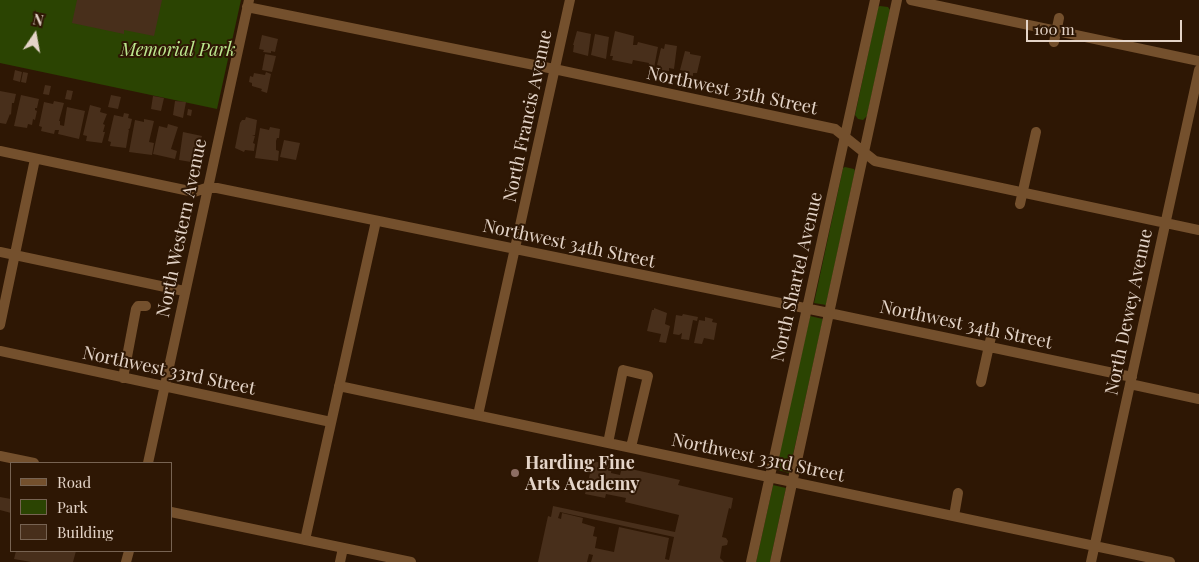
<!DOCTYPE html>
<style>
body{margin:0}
#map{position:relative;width:1199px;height:562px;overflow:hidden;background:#2e1704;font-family:"Playfair Display",serif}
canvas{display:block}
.legend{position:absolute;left:10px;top:462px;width:162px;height:90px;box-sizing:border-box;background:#2e1704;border:1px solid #776352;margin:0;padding:6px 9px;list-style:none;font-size:15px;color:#e4d4c8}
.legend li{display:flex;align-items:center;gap:10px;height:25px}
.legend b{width:25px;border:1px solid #776352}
.north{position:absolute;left:10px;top:10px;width:50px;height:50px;-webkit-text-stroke:4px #2e1704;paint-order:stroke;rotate:12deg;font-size:14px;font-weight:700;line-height:20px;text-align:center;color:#e4d4c8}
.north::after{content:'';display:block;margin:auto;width:18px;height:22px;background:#e4d4c8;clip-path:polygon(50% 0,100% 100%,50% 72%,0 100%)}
.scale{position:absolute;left:1026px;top:20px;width:156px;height:22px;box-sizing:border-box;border:2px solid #e4d4c8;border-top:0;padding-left:6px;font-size:15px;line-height:18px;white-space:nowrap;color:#e4d4c8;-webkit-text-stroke:4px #2e1704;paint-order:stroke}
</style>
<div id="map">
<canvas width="1199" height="562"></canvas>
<ul class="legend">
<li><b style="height:6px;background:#74502d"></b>Road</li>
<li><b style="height:14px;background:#2b4402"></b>Park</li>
<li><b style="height:14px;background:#482f1b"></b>Building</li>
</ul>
<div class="north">N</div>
<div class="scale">100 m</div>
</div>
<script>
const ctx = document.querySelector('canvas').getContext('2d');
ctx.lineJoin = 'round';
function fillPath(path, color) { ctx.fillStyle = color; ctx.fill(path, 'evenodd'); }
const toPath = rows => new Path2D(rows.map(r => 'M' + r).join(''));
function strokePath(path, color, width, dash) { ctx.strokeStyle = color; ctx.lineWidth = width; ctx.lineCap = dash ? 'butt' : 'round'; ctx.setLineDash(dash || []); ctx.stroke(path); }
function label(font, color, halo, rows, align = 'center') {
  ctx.font = font + ' "Playfair Display",serif'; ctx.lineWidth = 4; ctx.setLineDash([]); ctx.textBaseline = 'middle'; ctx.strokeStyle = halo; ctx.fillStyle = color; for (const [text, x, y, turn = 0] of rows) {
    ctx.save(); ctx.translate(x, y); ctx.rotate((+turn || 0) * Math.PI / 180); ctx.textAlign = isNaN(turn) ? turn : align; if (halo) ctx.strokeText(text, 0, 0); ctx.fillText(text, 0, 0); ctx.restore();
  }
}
const green = toPath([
 [0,0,241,0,217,109,0,63],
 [880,6,888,7,890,10,867,116,863,120,858,119,855,115,878,7],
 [845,167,854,169,855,171,826,305,814,303,843,168],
 [810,316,823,319,789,473,778,470,776,468],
 [773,485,786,488,770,562,756,562]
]);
const building = toPath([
 [77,0,162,0,154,36,124,30,124,34,72,23],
 [577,31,591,34,588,56,573,52,574,45,573,45],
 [615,31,634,36,633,45,637,45,638,42,658,47,654,68,648,67,649,63,633,60,632,64,612,60,613,56,610,56],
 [595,34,609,37,606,59,591,55],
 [262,35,278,39,275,52,271,51,271,53,263,52,264,50,259,49],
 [665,44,677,46,674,69,669,68,669,71,660,70,661,66,657,65,661,48,664,49],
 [685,51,690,52,690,54,701,56,697,73,693,73,693,76,685,74,685,71,680,70],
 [265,54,276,56,272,72,262,70],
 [15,70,22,72,20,82,13,80],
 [23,72,28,73,26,83,21,82],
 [266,72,271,74,267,93,261,91,262,89,252,86,252,83,249,82,250,76,253,77,254,73,265,75],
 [45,85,51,86,49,95,43,94],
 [67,90,73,91,71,100,65,99],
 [0,91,16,94,14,103,12,103,11,115,10,114,6,124,0,123],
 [21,95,39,99,37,108,35,108,35,110,37,111,35,120,33,119,32,125,28,124,27,128,14,126],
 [111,95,121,97,118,109,108,107],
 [153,96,164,98,161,111,151,109],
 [54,101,64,103,59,121,60,121,60,125,64,126,67,107,85,111,79,139,58,134,59,130,55,130,54,134,41,131,42,127,39,126,44,102,53,104],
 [175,101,186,102,183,118,173,115],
 [90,105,101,108,100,112,107,114,103,124,105,125,103,132,105,132,102,143,86,141,87,136,83,135],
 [188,109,192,110,191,116,187,115],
 [124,113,129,114,128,118,132,119,130,128,128,130,129,130,126,148,110,146,111,142,108,141,114,115,123,117],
 [246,117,257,120,255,135,252,135,255,136,253,143,255,144,254,151,245,150,244,152,235,148,240,123,242,120,245,120],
 [144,119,154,121,149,142,154,143,152,155,129,152,135,120,144,122],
 [168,124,178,127,171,149,177,151,175,159,153,154,159,126,167,128],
 [270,127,280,129,279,138,277,138,276,141,276,150,279,151,278,161,255,158,260,128,269,130],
 [183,132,202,136,198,148,199,148,197,160,192,159,191,162,179,160],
 [284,140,300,143,296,160,280,157],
 [654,308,667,313,665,324,670,326,666,343,659,342,661,334,647,331,652,310,654,310],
 [683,314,698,317,697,321,693,320,689,340,681,339,682,333,679,335,673,334,676,315,682,316],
 [705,317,713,319,712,322,717,323,714,340,704,338,702,344,694,343,699,320,705,321],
 [593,461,612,465,611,473,620,475,622,467,680,480,678,485,733,498,731,509,729,508,722,537,726,538,728,541,727,545,722,546,720,558,724,562,591,562,593,555,589,554,587,562,538,562,548,516,551,517,553,506,675,532,679,515,625,502,626,498,606,494,605,498,585,494],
 [560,512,674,537,669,560,665,559,669,538,619,527,614,552,595,548,597,537,593,536,595,527,582,523,583,518,562,513,561,519,558,518],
 [0,497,11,499,11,513,0,510],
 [16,551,76,551,73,562,31,562,14,559]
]);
const minor = toPath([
 [911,0,1199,61],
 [247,7,554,69,835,129,875,161,1199,230],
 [1054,42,1059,18],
 [0,151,194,192,206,188,217,188,829,313,1132,377],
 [1020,204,1036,132],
 [0,252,184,291],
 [0,325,35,159],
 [0,351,331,422],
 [123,378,136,309,138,306,146,306],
 [981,382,993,328],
 [1130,384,1199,399],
 [339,386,1170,562],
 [478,415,570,0],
 [608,443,623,370,648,376,631,447],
 [0,456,34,463],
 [148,463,249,0],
 [171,512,411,562],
 [954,516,958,493],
 [305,540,376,221],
 [126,562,129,551],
 [340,562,343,548],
 [751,562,875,0],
 [775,562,897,0],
 [1091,562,1199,70]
]);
const markers = [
 [515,473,5,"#8d6e63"]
];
const parkNames = [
 ["Memorial Park",178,50]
];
const streetNames = [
 ["Northwest 35th Street",732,91,12],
 ["North Francis Avenue",528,116,-78],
 ["North Western Avenue",182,228,-78],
 ["Northwest 34th Street",569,244,12],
 ["North Shartel Avenue",797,277,-77],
 ["North Dewey Avenue",1129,312,-78],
 ["Northwest 34th Street",966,325,12],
 ["Northwest 33rd Street",169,371,12],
 ["Northwest 33rd Street",758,458,12]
];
const poiNames = [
 ["Harding Fine",525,463],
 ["Arts Academy",525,484]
];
fillPath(green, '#2b4402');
fillPath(building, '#482f1b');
strokePath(minor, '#74502d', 10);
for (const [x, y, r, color] of markers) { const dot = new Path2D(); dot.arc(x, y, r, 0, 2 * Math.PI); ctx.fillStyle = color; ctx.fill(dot); strokePath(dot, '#2e1704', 2); }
label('italic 18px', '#bde88f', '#2e1704', parkNames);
label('18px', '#e4d4c8', '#2e1704', streetNames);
label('bold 18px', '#e4d4c8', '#2e1704', poiNames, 'left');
</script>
